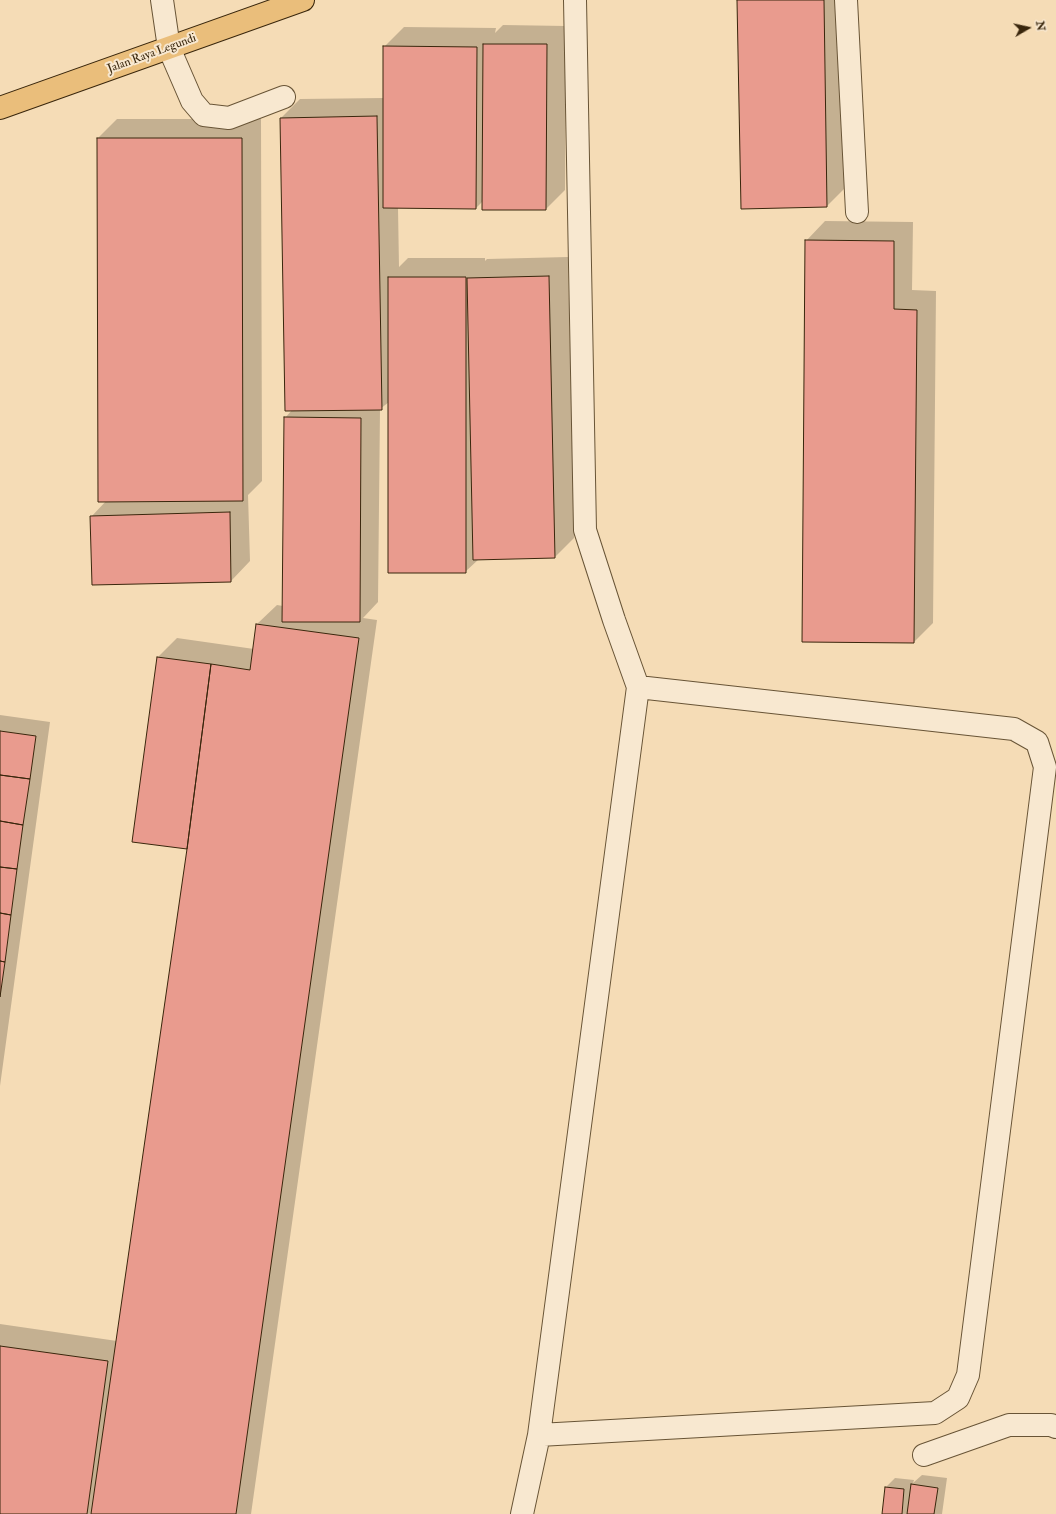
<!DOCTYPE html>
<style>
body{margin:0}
#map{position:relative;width:1056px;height:1514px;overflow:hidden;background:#f5dcb6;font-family:"IM FELL Double Pica",serif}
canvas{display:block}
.north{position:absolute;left:1008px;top:8px;width:40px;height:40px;-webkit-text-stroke:3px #f8e8d0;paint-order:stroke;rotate:81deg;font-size:11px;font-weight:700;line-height:16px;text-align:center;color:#39260c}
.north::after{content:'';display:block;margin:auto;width:14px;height:18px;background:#39260c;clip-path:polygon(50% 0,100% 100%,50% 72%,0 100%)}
</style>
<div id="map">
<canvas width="1056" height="1514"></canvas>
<div class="north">N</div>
</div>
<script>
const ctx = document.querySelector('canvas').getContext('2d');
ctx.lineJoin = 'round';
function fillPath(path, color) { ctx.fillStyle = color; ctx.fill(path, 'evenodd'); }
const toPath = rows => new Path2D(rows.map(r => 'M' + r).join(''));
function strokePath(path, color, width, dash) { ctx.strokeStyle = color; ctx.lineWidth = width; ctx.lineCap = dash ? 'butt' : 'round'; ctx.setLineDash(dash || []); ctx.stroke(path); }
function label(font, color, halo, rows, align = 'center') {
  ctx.font = font + ' "IM FELL Double Pica",serif'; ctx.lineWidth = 4; ctx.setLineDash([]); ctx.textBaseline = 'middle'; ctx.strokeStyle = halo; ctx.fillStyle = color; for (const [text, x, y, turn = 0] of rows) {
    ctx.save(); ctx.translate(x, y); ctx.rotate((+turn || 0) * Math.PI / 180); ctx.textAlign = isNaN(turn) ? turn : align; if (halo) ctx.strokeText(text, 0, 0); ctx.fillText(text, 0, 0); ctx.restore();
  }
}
const shadow = toPath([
 [738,0,843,0,846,187,827,206,742,208],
 [503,25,566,26,565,190,546,209,483,201,476,208,398,208,399,267,408,258,485,258,485,261,487,259,568,257,574,538,555,557,479,559,465,572,389,402,380,409,378,602,363,618,377,620,251,1514,0,1514,0,1324,117,1341,188,848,134,841,158,657,177,638,254,649,257,624,277,605,283,606,285,418,292,410,281,118,300,99,384,98,384,47,404,27,496,28,495,33],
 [117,119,261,119,262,481,248,495,250,561,231,581,91,517,107,500,98,138],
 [825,221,913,222,912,290,936,291,933,623,914,642,806,241],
 [0,715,50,722,0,1086],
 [922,1475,947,1478,942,1514,883,1514,886,1487,895,1478,914,1480,913,1483]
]);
const building = toPath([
 [737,0,824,0,827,207,741,209,737,0],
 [483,44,547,44,546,210,482,210,483,44],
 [383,46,477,47,476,209,383,208,383,46],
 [377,116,382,410,285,411,280,118,377,116],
 [97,138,242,138,243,501,98,502,97,138],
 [805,240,894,241,894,309,917,310,914,643,802,642,805,240],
 [549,276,555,558,473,560,467,278,549,276],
 [388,277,466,277,466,573,388,573,388,277],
 [284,417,361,418,360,622,282,622,284,417],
 [230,512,231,582,92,585,90,516,230,512],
 [256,624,359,638,236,1514,91,1514,187,849,211,664,250,670,256,624],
 [157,657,211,664,187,849,132,842,157,657],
 [0,731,36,736,30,779,0,775,0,731],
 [0,775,30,779,23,825,0,821,0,775],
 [0,821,23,825,17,869,0,867,0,821],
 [0,867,17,869,11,915,0,913,0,867],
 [0,913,11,915,5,962,0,961,0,913],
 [0,961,5,962,0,997,0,961],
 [0,1346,108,1361,87,1514,0,1514,0,1346],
 [911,1484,938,1488,934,1514,907,1514,911,1484],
 [885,1487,904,1489,902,1514,882,1514,885,1487]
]);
const minor = toPath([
 [162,0,169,48,192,101,204,115,229,118,284,97],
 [846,0,857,212],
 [539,1435,935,1413,958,1398,968,1375,1045,767,1037,742,1014,729,638,687],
 [924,1455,1009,1425,1051,1425,1056,1427],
 [522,1514,539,1435,638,687,614,620,585,530,575,0]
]);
const highway = toPath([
 [0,108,303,0]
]);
const streetNames = [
 ["Jalan Raya Legundi",152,54,-20]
];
fillPath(shadow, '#0003');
fillPath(building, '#e99b8e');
strokePath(building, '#39260c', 1);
strokePath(minor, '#685436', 24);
strokePath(highway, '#39260c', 24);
strokePath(minor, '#f8e8d0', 22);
strokePath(highway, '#eabe7b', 22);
label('12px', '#39260c', '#f8e8d0', streetNames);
</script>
